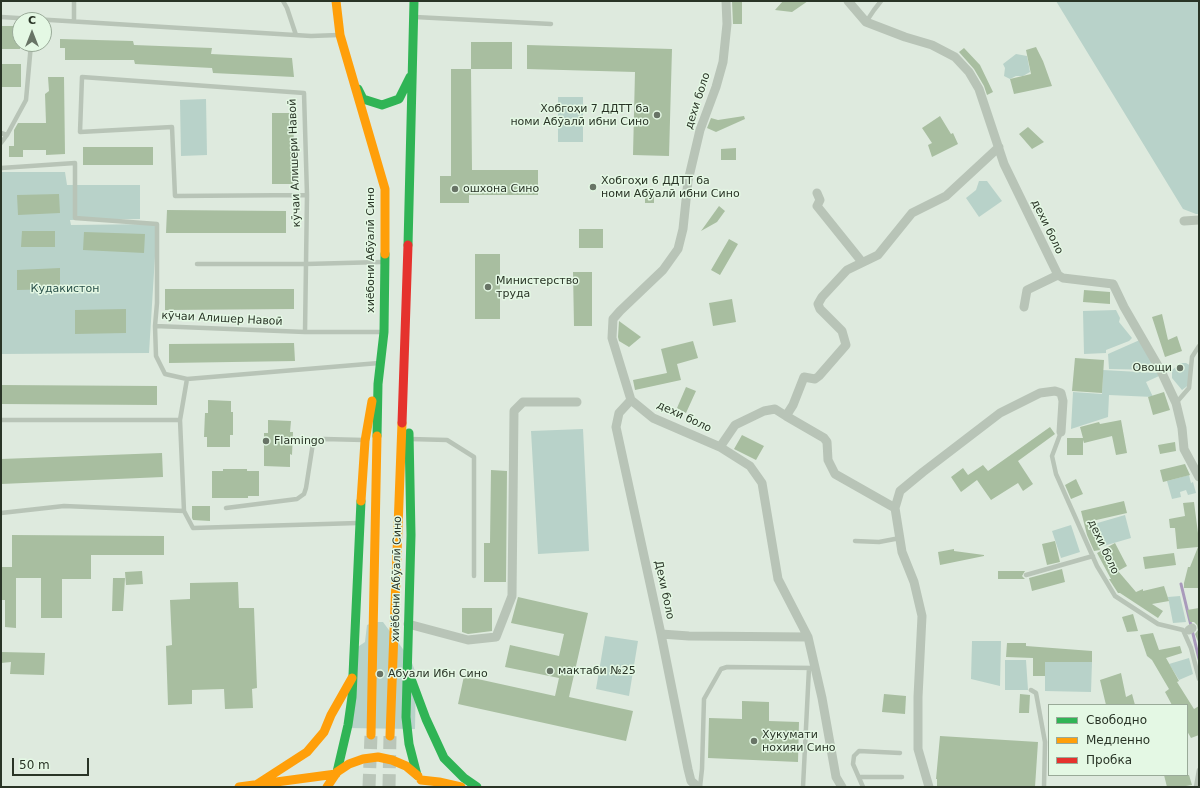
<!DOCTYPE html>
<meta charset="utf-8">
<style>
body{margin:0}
#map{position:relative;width:1200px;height:788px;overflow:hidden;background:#deeade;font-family:"DejaVu Sans",sans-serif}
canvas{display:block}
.frame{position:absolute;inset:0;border:2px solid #293426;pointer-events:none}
.legend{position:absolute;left:1048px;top:704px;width:140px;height:72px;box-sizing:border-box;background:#e4f8e4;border:1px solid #99aa98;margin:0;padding:5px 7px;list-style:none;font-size:12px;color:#293426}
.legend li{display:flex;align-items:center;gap:8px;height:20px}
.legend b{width:20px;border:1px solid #99aa98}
.north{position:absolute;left:12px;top:12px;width:40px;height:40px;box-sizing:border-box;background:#e4f8e4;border:1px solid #99aa98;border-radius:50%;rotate:0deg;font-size:11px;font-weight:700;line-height:16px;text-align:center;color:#293426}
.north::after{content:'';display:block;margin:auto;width:14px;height:18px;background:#687466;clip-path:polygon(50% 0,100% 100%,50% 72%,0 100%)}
.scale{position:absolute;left:12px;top:758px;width:77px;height:18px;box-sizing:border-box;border:2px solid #293426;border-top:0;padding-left:5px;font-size:12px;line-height:14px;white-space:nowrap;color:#293426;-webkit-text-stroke:3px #e4f8e4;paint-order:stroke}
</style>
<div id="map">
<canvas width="1200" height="788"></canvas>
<div class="frame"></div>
<ul class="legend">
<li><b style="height:5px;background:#30b455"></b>Свободно</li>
<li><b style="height:5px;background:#ff9f0a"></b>Медленно</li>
<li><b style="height:5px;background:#e5322d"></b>Пробка</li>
</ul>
<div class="north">С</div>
<div class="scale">50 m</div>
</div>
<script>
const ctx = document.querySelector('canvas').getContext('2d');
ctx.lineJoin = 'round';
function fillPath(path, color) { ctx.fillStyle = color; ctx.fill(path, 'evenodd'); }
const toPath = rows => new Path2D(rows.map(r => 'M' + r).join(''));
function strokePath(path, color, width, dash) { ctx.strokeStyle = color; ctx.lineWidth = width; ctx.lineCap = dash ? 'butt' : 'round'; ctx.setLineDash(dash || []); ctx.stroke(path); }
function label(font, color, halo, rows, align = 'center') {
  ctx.font = font + ' "DejaVu Sans",sans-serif'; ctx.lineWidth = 3; ctx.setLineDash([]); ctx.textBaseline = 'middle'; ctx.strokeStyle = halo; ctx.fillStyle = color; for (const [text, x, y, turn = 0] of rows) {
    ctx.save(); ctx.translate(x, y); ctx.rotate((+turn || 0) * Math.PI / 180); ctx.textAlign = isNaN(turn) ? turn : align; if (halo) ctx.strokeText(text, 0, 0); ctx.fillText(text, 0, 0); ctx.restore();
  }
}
const green = toPath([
 [1056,1,1199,1,1199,214,1196,214,1183,209],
 [1016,54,1027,56,1030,72,1023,76,1016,76,1010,79,1004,76,1005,68,1003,64],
 [558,97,583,97,583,142,558,142],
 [206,99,207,155,181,156,180,100],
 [1,172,65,172,67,185,140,185,140,219,70,220,71,225,157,224,149,353,1,354],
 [979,181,987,181,1002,201,979,217,966,198,976,190],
 [1116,310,1120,318,1119,322,1132,338,1129,341,1106,350,1106,353,1084,354,1083,311],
 [1142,339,1159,376,1146,382,1153,397,1109,395,1108,417,1071,429,1073,392,1102,394,1103,370,1157,373,1156,370,1109,369,1108,354],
 [1181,363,1186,363,1193,367,1190,384,1182,390,1172,378,1172,370],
 [583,429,589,551,538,554,531,431],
 [1189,475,1191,483,1193,482,1196,493,1188,495,1186,490,1180,492,1181,497,1172,499,1167,481],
 [1125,515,1131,538,1100,547,1094,524],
 [1071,525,1080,552,1061,558,1052,531],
 [1180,596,1186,622,1173,623,1168,597],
 [374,622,383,622,411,660,416,674,415,729,346,728,350,652,365,642,367,625],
 [605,636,638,641,629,696,596,689],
 [972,641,1001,641,1000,686,971,679],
 [1189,658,1193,674,1179,680,1169,664],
 [1005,660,1026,660,1028,690,1005,690],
 [1045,662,1092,662,1091,692,1045,691]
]);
const stream = toPath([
 [1181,584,1199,659]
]);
const building = toPath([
 [732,1,742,1,742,24,733,24],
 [783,1,808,1,792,12,775,10],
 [1,26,20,26,20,49,1,49],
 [60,39,133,41,134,45,212,48,211,54,292,58,294,77,213,73,212,68,135,64,134,60,65,60,65,48,60,48],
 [471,42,512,42,512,69,471,69],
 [527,45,672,49,669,156,633,155,635,72,527,69],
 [1036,47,1043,61,1052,86,1014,94,1010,79,1031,74,1026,50],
 [964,48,980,65,993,92,987,95,984,86,974,69,959,52],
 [1,64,21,64,21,87,1,87],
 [451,69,471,69,472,170,538,170,538,195,469,195,469,203,440,203,440,176,451,176],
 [48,77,64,77,65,154,46,155,46,150,23,150,23,157,9,157,9,146,14,146,14,130,18,123,46,123,45,94,49,91],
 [272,113,294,113,293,184,272,184],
 [744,116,745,119,716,132,707,128,711,118,718,120],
 [940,116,951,134,953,133,958,144,932,157,928,145,932,143,922,128],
 [1028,127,1044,142,1032,149,1019,134],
 [83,147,153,147,153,165,83,165],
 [736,148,736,160,721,160,721,149],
 [645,192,654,192,654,203,645,203],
 [59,194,60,213,18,215,17,195],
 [719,206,725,211,717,222,701,231],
 [167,210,286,211,286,233,166,233],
 [579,229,603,229,603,248,579,248],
 [22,231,55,231,55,247,21,247],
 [84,232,145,234,144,253,83,250],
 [729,239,738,244,720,275,711,270],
 [475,254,500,254,500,319,475,319],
 [60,268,60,289,17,290,17,270],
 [573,272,592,272,592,326,574,326],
 [165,289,294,289,294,309,165,310],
 [1084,290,1110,292,1110,304,1083,302],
 [732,299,736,322,713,326,709,303],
 [126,309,126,333,75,334,75,310],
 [1162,314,1168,340,1177,336,1182,351,1165,357,1152,317],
 [619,321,641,337,629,347,619,341,618,337],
 [693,341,698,358,677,364,681,380,635,390,633,380,667,373,661,349],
 [294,343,295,361,169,363,169,344],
 [1075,358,1104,360,1102,393,1072,391],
 [1,385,157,386,157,405,1,404],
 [686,387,696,391,686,413,677,408],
 [1164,392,1170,410,1153,415,1148,397],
 [208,400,231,401,231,412,233,412,233,435,230,435,230,447,207,447,207,437,204,437,205,413,208,413],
 [268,420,291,421,290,432,293,432,292,455,290,454,290,467,264,466,264,433,268,433],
 [1121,420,1127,453,1116,455,1112,436,1084,443,1083,440,1083,455,1067,455,1067,438,1083,438,1080,427,1099,422,1100,424],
 [1050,427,1055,434,1018,461,1033,484,1023,491,1018,483,991,500,977,480,961,492,951,477,963,468,968,475,983,465,988,471],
 [742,435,764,446,756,460,734,449],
 [1175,442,1176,451,1160,454,1158,445],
 [162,453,163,477,1,484,1,459],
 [1185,464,1190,475,1163,482,1160,470],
 [223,469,247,469,247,471,259,471,259,496,248,496,248,498,212,498,212,471,223,471],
 [491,470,507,471,506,582,484,582,484,543,490,543],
 [1076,479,1083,494,1071,499,1065,485],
 [1124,501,1127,513,1092,521,1100,550,1094,551,1087,535,1081,511],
 [1194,502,1199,541,1199,588,1184,588,1184,583,1188,567,1190,567,1198,547,1177,549,1175,528,1170,528,1169,519,1185,516,1183,503],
 [192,506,210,506,210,521,193,520,192,518],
 [12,535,164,536,164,555,91,555,91,579,62,579,62,618,41,618,41,578,16,578,16,628,5,627,5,600,1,600,1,567,12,567],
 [1055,541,1060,562,1047,565,1042,544],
 [1115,543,1127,566,1118,571,1136,592,1143,589,1143,591,1164,586,1169,601,1152,604,1163,611,1158,618,1120,593,1118,593,1109,579,1111,579,1097,553],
 [954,549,954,551,984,555,984,556,940,565,938,552],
 [1174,553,1176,565,1145,569,1143,557],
 [1062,569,1065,582,1032,591,1029,578],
 [142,571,143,584,126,585,125,572],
 [998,571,1025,571,1022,576,1025,579,998,579],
 [113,578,125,578,123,611,112,611],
 [238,582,239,608,254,608,257,688,252,689,253,708,225,709,224,689,192,690,192,704,168,705,166,646,172,645,170,600,190,599,190,583],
 [518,597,588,613,569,697,633,711,626,741,458,704,464,676,555,696,559,678,505,667,510,645,559,656,564,634,511,623],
 [462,608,492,608,492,631,468,634,462,632],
 [1199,608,1199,644,1195,634,1198,630,1197,625,1194,622,1190,622,1187,610],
 [1133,614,1138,631,1127,632,1122,617],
 [1153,633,1159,650,1180,646,1182,653,1166,658,1179,681,1177,682,1194,709,1199,706,1199,735,1191,738,1187,731,1187,705,1172,705,1165,692,1169,689,1152,660,1147,656,1140,635],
 [1007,643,1026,643,1026,646,1092,651,1092,662,1045,662,1045,676,1033,676,1033,658,1006,657],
 [1,652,45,653,44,675,10,674,11,662,1,663],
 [1121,673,1126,697,1132,694,1135,705,1106,705,1100,680],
 [884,694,906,696,905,714,882,712],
 [1020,694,1030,695,1029,713,1019,713],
 [742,701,769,702,769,721,799,722,798,762,708,758,709,718,742,719],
 [940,736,1038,742,1035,787,937,787,937,779,936,779],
 [1164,775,1189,775,1192,785,1180,787,1167,787]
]);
const secondaryTunnel = toPath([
 [369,787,371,735],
 [389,787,390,736]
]);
const lane = toPath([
 [283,1,287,8,296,35],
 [1,17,311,36,339,35],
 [415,17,551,24],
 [74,21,74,1],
 [866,22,874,10,881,1],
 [1,133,7,135,26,100,31,44],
 [1,143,7,135],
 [1,168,75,163,75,218,157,224,157,303,155,326,305,332,383,332],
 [197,264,306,264,382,262],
 [155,326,156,356,165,374,187,379],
 [305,332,307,195,304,93,82,77,80,132,172,127,175,196,307,195],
 [1176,403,1189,388,1192,357,1199,346],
 [1,420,180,420],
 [1061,432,1052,456,1056,474,1097,566,1115,596,1158,624,1183,630,1191,648,1199,679],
 [410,439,447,440,474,457,474,576],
 [226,508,297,499,304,494,306,488,313,443,318,440,324,439,364,440],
 [1,513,64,506,184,511],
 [358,523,193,528,184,511,180,420,187,379,379,363],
 [855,541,879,542,900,538],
 [1026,575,1093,556],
 [1031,690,1036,693,1045,742,1044,787],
 [859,777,902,777],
 [700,787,702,769,704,699,721,669,727,667,815,668],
 [803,787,809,668],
 [863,787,853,764,854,756,859,751,900,753],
 [1196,787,1199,770]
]);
const street = toPath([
 [726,1,727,24,723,62,716,87,700,130,688,181,683,229,678,249,663,270,620,311,613,319,612,338,631,400,653,418,720,447,750,466,762,483,778,579,808,637,822,698,836,777,842,787],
 [848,1,866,22,905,37,932,45,955,57,969,72,979,89,1004,164,1058,275,1063,278,1113,284,1124,307,1161,371,1176,403,1182,428,1184,449,1199,477],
 [817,193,820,200,817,206,862,262],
 [1184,221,1199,220],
 [1024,307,1027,290,1058,275],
 [631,400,619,413,616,427,661,634,688,769,691,781,698,787],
 [720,447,735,425,764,411,775,409,786,416],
 [895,508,900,491,923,472,1000,413,1040,393,1055,391,1061,393,1063,401,1061,432],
 [408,624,468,640,496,637,512,596,514,411,523,402,577,402],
 [1189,630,1192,628],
 [661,634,689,636,808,637],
 [929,787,918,749,918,697,922,616,914,582,902,552,895,508,835,474,828,460,827,442,824,438,786,416,793,405,804,377,815,379,819,376,846,345,842,331,820,309,818,304,822,297,847,270,878,255,912,213,946,196,999,147]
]);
const fast = toPath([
 [358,89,363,99,382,105,399,99,410,77],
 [408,245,414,1],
 [409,433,411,535,406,717,409,744,417,775],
 [377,436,378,384,384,332,385,254],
 [410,676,426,719,444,758,464,778,477,787],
 [337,772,348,725,352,697,361,501]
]);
const slow = toPath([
 [336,1,340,35,385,189,385,254],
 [361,501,365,441,372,401],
 [371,735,377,436],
 [390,736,402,423],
 [421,780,439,782,461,787],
 [256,785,307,752,324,732,331,715,352,678],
 [239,787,336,774],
 [327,787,337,772,349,764,363,759,378,757,392,760,406,766,418,776]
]);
const jam = toPath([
 [402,423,408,245]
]);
const markers = [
 [657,115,4,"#687466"],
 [593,187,4,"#687466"],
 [455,189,4,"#687466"],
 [488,287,4,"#687466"],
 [1180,368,4,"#687466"],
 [266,441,4,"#687466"],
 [550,671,4,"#687466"],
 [380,674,4,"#687466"],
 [754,741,4,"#687466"]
];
const streetNames = [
 ["дехи боло",698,101,-72],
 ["кӯчаи Алишери Навоӣ",295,163,-92],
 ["дехи боло",1047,227,64],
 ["хиёбони Абӯалӣ Сино",371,250,-90],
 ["кӯчаи Алишер Навоӣ",222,319,3],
 ["дехи боло",684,417,25],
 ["дехи боло",1103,547,65],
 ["хиёбони Абӯалӣ Сино",397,579,-89],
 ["Дехи боло",664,590,78]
];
const poiNames = [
 ["Хобгоҳи 7 ДДТТ ба",649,109,"right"],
 ["номи Абӯалӣ ибни Сино",649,122,"right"],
 ["Хобгоҳи 6 ДДТТ ба",601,181],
 ["номи Абӯалӣ ибни Сино",601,194],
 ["ошхона Сино",463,189],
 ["Министерство",496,281],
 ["труда",496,294],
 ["Овощи",1172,368,"right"],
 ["Flamingo",274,441],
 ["мактаби №25",558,671],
 ["Абуали Ибн Сино",388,674],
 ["Хукумати",762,735],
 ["нохияи Сино",762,748]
];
const parkNames = [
 ["Кудакистон",65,289]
];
fillPath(green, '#b8d2c9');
strokePath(stream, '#a99abc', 3);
fillPath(building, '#a8bea0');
strokePath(secondaryTunnel, '#bac6b9', 13, [13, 6]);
strokePath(lane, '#b8c4b7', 4.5);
strokePath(street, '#b8c4b7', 9);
strokePath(fast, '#30b455', 9);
strokePath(slow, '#ff9f0a', 9);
strokePath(jam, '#e5322d', 9);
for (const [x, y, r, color] of markers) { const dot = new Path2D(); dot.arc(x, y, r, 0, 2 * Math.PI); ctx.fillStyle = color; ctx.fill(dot); strokePath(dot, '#e4f8e4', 1.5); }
label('11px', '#293426', '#e4f8e4', streetNames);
label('11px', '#293426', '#e4f8e4', poiNames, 'left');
label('11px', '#2a514a', '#e4f8e4', parkNames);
</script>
